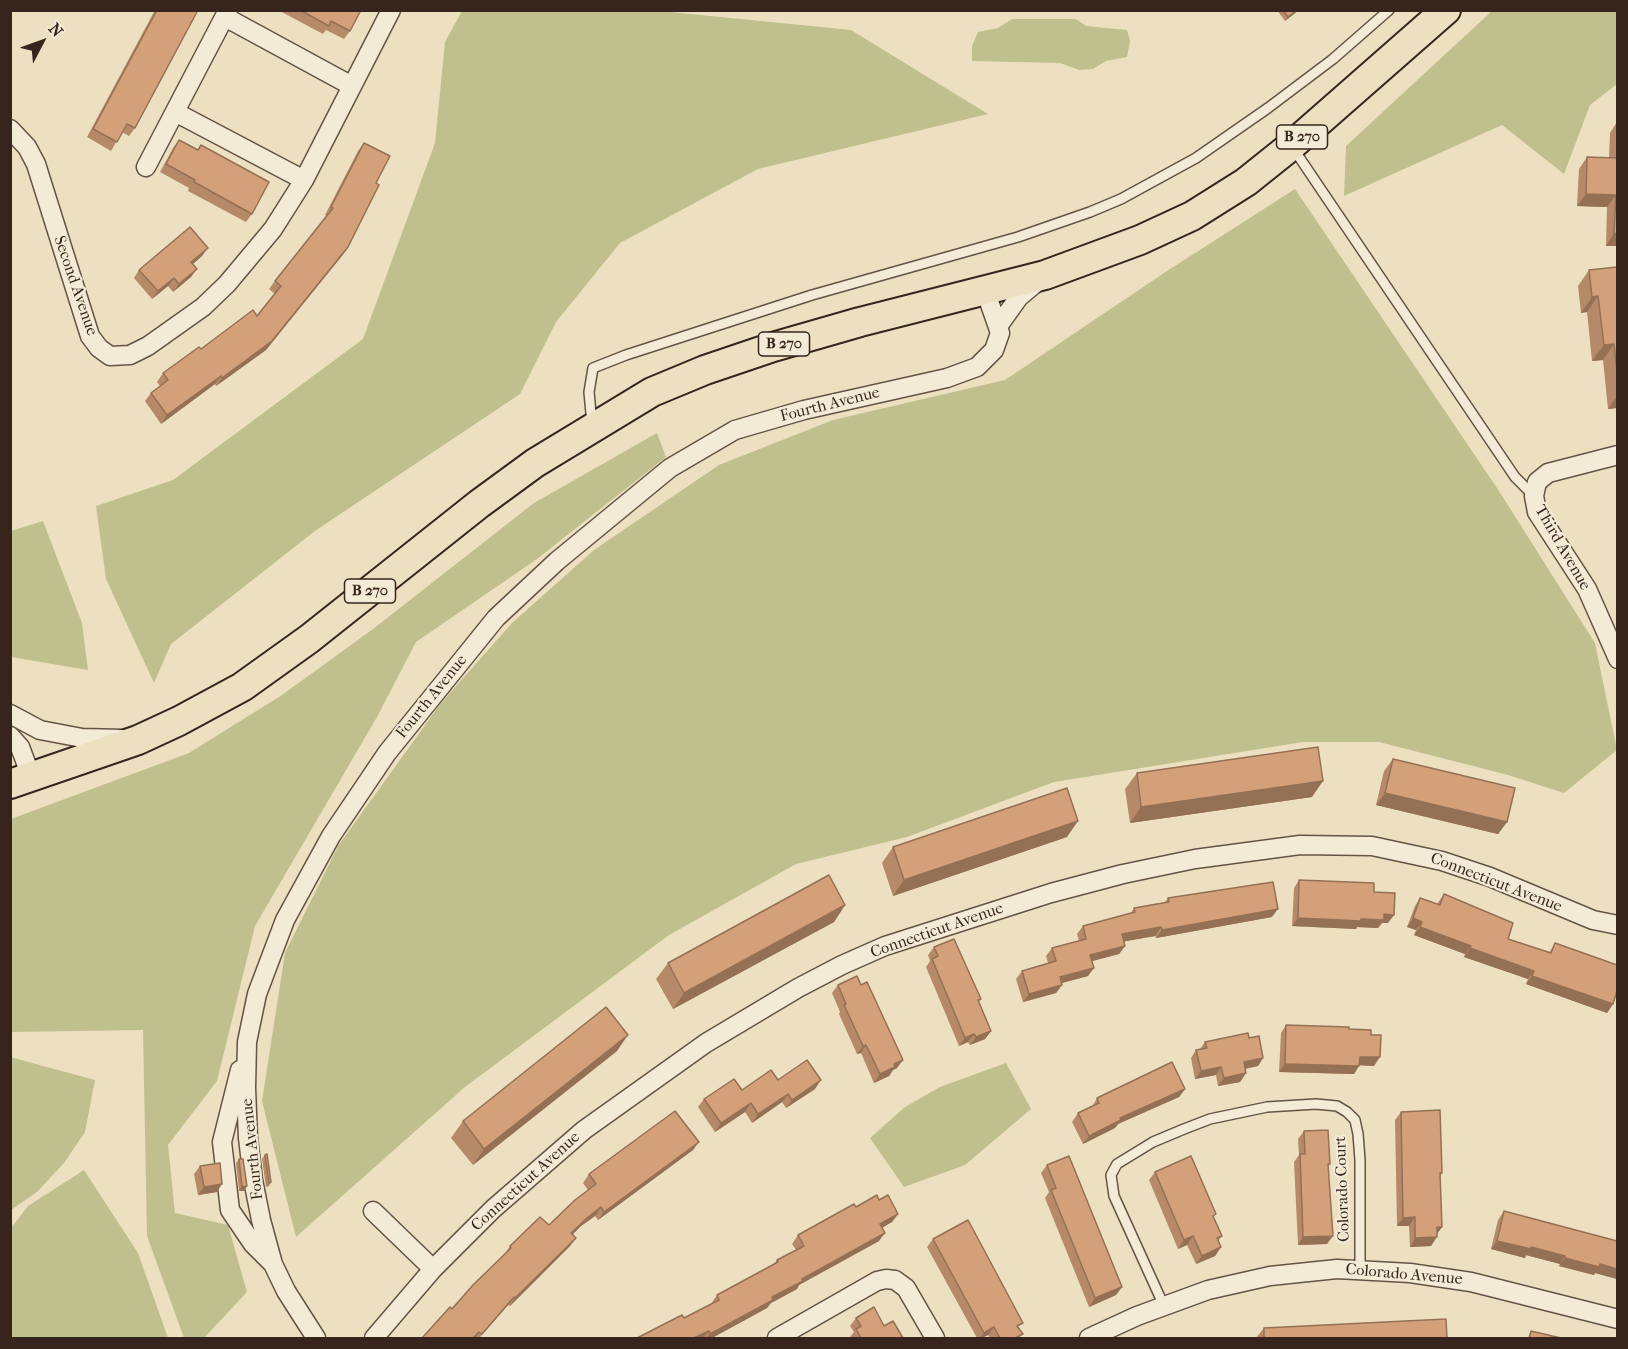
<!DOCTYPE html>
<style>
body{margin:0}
#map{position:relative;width:1628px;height:1349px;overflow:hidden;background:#ece0c0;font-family:"IM FELL French Canon",serif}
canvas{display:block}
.frame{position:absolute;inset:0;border:12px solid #37241d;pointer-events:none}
.north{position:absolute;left:12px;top:12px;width:60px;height:60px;-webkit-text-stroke:4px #f3ebd6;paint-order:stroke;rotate:49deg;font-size:16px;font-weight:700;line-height:24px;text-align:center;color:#37241d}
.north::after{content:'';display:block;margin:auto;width:21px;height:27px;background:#37241d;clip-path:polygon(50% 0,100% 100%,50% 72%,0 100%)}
</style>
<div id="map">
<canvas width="1628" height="1349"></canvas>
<div class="frame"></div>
<div class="north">N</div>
</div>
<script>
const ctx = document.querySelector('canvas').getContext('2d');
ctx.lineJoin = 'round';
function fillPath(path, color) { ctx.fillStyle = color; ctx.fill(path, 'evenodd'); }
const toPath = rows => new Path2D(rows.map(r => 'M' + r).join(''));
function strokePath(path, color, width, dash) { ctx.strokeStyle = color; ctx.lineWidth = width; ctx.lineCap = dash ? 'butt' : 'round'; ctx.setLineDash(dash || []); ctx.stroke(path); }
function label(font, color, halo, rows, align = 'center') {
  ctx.font = font + ' "IM FELL French Canon",serif'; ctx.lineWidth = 4.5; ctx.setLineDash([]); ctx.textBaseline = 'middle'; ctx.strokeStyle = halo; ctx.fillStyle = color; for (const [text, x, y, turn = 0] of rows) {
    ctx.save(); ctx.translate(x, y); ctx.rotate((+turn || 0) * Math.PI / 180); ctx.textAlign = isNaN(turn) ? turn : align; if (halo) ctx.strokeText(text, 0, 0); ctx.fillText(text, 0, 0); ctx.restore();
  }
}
const green = toPath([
 [462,11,660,11,851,30,988,114,758,169,620,243,556,322,520,394,315,531,171,644,154,683,106,579,96,506,173,480,363,339,435,143,445,42],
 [1492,11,1617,11,1617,84,1590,105,1564,174,1502,125,1344,196,1346,146],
 [1012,19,1076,19,1086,26,1127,30,1130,41,1127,57,1106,61,1093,69,1079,70,1060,63,972,61,972,46,978,32,998,28],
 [1295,189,1499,491,1595,643,1617,750,1564,793,1508,775,1379,742,1303,742,1054,782,907,837,796,864,669,935,465,1087,296,1237,262,1101,285,953,338,846,441,703,512,623,594,550,719,465,833,420,1005,380,1167,271],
 [657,433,666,457,537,559,416,642,377,717,255,926,217,1081,168,1145,175,1213,228,1225,247,1292,204,1338,184,1338,147,1236,143,1030,11,1032,11,819,189,753,282,695,373,629,534,503],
 [43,521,82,623,88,670,11,657,11,531],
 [10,1057,95,1080,85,1132,64,1163,37,1192,11,1210],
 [1006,1063,1031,1109,965,1165,904,1187,870,1138,905,1107,940,1087],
 [84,1170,138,1253,168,1338,11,1338,11,1228,28,1206]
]);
const lane = toPath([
 [1293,148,1515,477,1534,496],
 [592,424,589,392,593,368,626,355,812,295,1018,237,1090,212,1121,199,1196,158,1268,108,1333,59,1389,10],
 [1164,1306,1114,1196,1111,1175,1117,1164,1153,1142,1184,1129,1210,1119,1267,1107,1316,1104,1337,1106,1347,1112,1355,1120,1358,1134,1360,1160,1360,1270]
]);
const street = toPath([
 [225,17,352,86],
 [175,112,304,180],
 [10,129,27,147,36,164,90,336,99,348,110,356,130,355,148,346,203,307,227,284,273,229,304,180,391,10],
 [146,167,228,10],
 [999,325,1019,297,1037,282],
 [1618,455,1548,473,1537,482,1534,496,1537,512,1587,589,1618,659],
 [10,714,40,730,82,738,122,739],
 [10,736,20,747,26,763,28,778],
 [240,1070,222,1142,230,1210,253,1244,273,1264],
 [373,1211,433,1269],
 [316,1338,286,1291,273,1264,261,1220,253,1180,248,1138,246,1088,247,1042,257,994,285,920,331,836,387,753,496,618,557,561,670,468,735,430,804,410,947,378,977,367,994,350,1000,333,985,290],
 [374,1338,433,1269,493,1209,584,1130,706,1043,798,988,842,965,885,946,1051,893,1123,874,1195,859,1300,845,1372,846,1442,861,1490,877,1593,920,1618,925],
 [777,1338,877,1281,886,1279,895,1280,906,1288,935,1338],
 [1089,1338,1137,1316,1208,1290,1270,1276,1337,1269,1410,1273,1471,1282,1618,1319]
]);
const primary = toPath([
 [10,784,138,740,179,721,242,687,309,639,479,504,535,463,652,392,705,370,773,347,860,322,1045,275,1140,240,1192,216,1246,182,1291,146,1446,10]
]);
const wall = toPath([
 [155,10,198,10,135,128,129,136,122,132,111,151,87,137],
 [278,10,361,10,350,31,344,39,326,30,323,34],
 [1277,10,1299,10,1285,21],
 [1617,122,1617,246,1606,246,1607,207,1577,206,1579,169,1587,157,1609,158,1610,133],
 [179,140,197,150,201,145,252,214,246,222,188,191,189,188,160,172,173,148],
 [364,143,376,183,348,247,342,256,266,350,216,386,215,384,161,424,145,401,151,393,160,386,157,382,163,373,201,349,257,316,275,294,269,289,275,281,327,216,325,215,358,151],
 [202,256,193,264,191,277,173,292,168,286,152,299,134,278,139,270],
 [1617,267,1617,408,1608,409,1603,360,1592,361,1587,312,1581,313,1578,286,1589,270],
 [1393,759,1507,822,1498,834,1376,805,1384,771],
 [1137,773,1312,797,1130,823,1125,789],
 [1067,837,893,896,882,863,893,847],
 [1299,880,1374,892,1388,923,1382,923,1378,928,1357,927,1356,929,1292,926,1294,888],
 [1444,894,1508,939,1549,953,1555,943,1613,1004,1607,1013,1526,984,1528,979,1464,957,1465,954,1414,935,1416,930,1407,927,1415,906,1420,898,1437,904],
 [1168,898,1272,917,1156,938,1155,936,1124,941,1125,946,1119,954,1092,961,1088,976,1062,983,1062,985,1056,993,1023,1002,1016,979,1022,971,1048,963,1046,956,1052,948,1079,941,1077,934,1083,926,1131,913,1134,908,1165,902],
 [845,905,834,922,673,1009,656,979,668,963],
 [934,947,981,999,979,1002,991,1031,985,1039,970,1045,968,1042,959,1046,926,967,930,961,928,955],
 [838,985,897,1068,893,1070,889,1076,874,1083,861,1053,857,1054,839,1014,840,1012,832,993],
 [1286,1025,1349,1029,1371,1035,1374,1066,1359,1065,1354,1074,1279,1072,1281,1033],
 [1249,1038,1263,1058,1258,1066,1245,1069,1246,1073,1240,1082,1218,1086,1216,1075,1195,1079,1191,1058,1196,1050,1200,1049,1205,1042],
 [617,1051,473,1165,451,1138,463,1121],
 [778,1080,815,1089,786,1108,782,1102,752,1123,745,1112,715,1132,698,1107,704,1099],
 [1185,1089,1179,1097,1118,1124,1115,1128,1083,1144,1072,1122,1078,1113,1092,1107,1097,1098],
 [1401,1112,1442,1173,1440,1177,1442,1227,1437,1234,1431,1246,1410,1247,1409,1226,1397,1226,1395,1120],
 [1304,1131,1330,1164,1328,1167,1327,1244,1298,1245,1294,1162,1299,1155,1298,1139],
 [693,1150,598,1220,595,1216,581,1226,573,1234,576,1238,570,1246,510,1306,508,1305,479,1338,422,1338,504,1255,510,1246,549,1225,588,1190,583,1183,589,1174],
 [265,1155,271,1182,269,1186,266,1187,262,1159],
 [239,1159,247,1186,244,1191,239,1191,236,1163],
 [1047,1165,1122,1287,1116,1295,1089,1307,1045,1198,1049,1192,1041,1173],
 [200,1166,217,1192,198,1195,194,1174],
 [1155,1172,1214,1218,1222,1236,1218,1241,1221,1247,1215,1256,1196,1264,1187,1245,1178,1249,1149,1180],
 [879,1200,898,1214,892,1222,882,1228,879,1241,799,1285,797,1289,771,1303,767,1308,712,1338,637,1338,684,1318,711,1304,717,1295,774,1264,777,1260,796,1250,792,1244,798,1235,856,1207],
 [1504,1211,1617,1241,1617,1279,1595,1273,1594,1275,1559,1266,1560,1264,1526,1255,1525,1258,1491,1249,1498,1220],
 [933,1239,1019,1328,1020,1338,990,1338,988,1335,982,1338,977,1338,927,1247],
 [856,1318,884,1326,903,1338,851,1338,850,1337,854,1332,850,1326],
 [1264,1328,1447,1338,1256,1338]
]);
const shadedWall = toPath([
 [1297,10,1299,10,1285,21,1288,17],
 [1586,194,1616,195,1607,207,1577,206],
 [1614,233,1617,234,1617,246,1606,246],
 [348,247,266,350,216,386,222,378],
 [208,248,202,256,186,270,191,262],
 [197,269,191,277,173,292,179,284],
 [174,278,168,286,152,299,158,291],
 [1598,296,1587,312,1581,313,1592,297],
 [1614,344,1603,360,1592,361,1604,345],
 [221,376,215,384,161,424,167,415],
 [1617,396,1617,408,1608,409],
 [1323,781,1312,797,1130,823,1141,807],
 [1385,793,1507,822,1498,834,1376,805],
 [1078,821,1067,837,893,896,904,880],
 [845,905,834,922,673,1009,684,993],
 [1278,909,1272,917,1156,938,1162,930],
 [1384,914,1394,915,1388,923,1382,923,1378,928,1357,927,1356,929,1292,926,1298,918,1361,919],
 [1413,918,1422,922,1416,930,1407,927],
 [1161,927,1155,936,1116,943,1122,934],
 [1420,927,1471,946,1465,954,1414,935],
 [1125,946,1119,954,1085,963,1090,955],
 [1470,948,1534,971,1528,979,1464,957],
 [1094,968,1088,976,1054,985,1060,977],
 [1532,976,1613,1004,1607,1013,1526,984],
 [1062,985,1056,993,1023,1002,1029,994],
 [991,1031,985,1039,970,1045,976,1037],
 [974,1034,968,1042,959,1046,965,1038],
 [628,1035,617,1051,473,1165,484,1149],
 [866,1045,861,1053,857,1054,863,1046],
 [1360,1057,1380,1057,1374,1066,1354,1065],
 [1263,1058,1258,1066,1238,1070,1244,1062],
 [903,1060,897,1068,893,1070,889,1076,874,1083,880,1074,894,1064],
 [1285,1064,1359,1066,1354,1074,1279,1072],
 [1221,1067,1216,1075,1195,1079,1201,1071],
 [1246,1073,1240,1082,1218,1086,1224,1078],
 [821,1080,815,1089,786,1108,792,1100],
 [1185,1089,1179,1097,1118,1124,1115,1128,1083,1144,1089,1136,1120,1118],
 [788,1094,782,1102,752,1123,758,1114],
 [751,1103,745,1112,715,1132,721,1123],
 [699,1142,693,1150,598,1220,604,1212],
 [222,1184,217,1192,198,1195,204,1187],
 [247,1186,244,1191,239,1191,242,1187],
 [601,1207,595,1216,581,1226,566,1241,571,1233,587,1218],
 [898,1214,892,1222,874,1232,880,1224],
 [1415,1217,1409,1226,1397,1226,1403,1218],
 [1437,1227,1442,1227,1436,1235],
 [885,1233,879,1241,799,1285,797,1289,771,1303,767,1308,712,1338,707,1338,710,1334,802,1279],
 [1193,1236,1187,1245,1178,1249,1184,1240],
 [1333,1236,1327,1244,1298,1245,1303,1237],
 [1437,1237,1431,1246,1410,1247,1415,1238],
 [576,1238,570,1246,510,1306,515,1298],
 [1497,1241,1531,1247,1565,1256,1560,1264,1526,1255,1525,1258,1491,1249],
 [1221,1247,1215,1256,1196,1264,1202,1256],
 [1565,1258,1600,1264,1617,1269,1617,1279,1595,1273,1594,1275,1559,1266],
 [1122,1287,1116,1295,1089,1307,1095,1298],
 [514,1297,508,1305,479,1338,482,1334],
 [994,1327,988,1335,982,1338,980,1338,984,1333],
 [709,1331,703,1338,694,1338]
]);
const building = toPath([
 [157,10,198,10,135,128,127,124,117,142,93,129,157,10],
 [300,10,361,10,350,31,331,21,329,26,300,10],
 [1283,10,1297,10,1288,17,1283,10],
 [179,140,198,150,201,145,269,182,252,214,194,182,195,180,166,164,179,140],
 [364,143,390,156,376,183,379,185,348,247,272,341,222,378,221,376,167,415,151,393,168,380,163,373,199,347,201,349,253,310,257,316,281,286,275,281,333,208,331,207,364,143],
 [1617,147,1617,234,1614,233,1616,195,1586,194,1587,157,1617,158,1617,147],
 [190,227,208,248,191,262,197,269,179,284,174,278,158,291,139,270,190,227],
 [1617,267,1617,373,1614,344,1604,345,1598,296,1592,297,1589,270,1617,267],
 [1318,747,1323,781,1141,807,1137,773,1318,747],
 [1393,759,1515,788,1507,822,1385,793,1393,759],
 [1067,788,1078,821,904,880,893,847,1067,788],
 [829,875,845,905,684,993,668,963,829,875],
 [1299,880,1374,883,1374,892,1395,893,1394,915,1384,914,1384,920,1361,919,1361,921,1298,918,1299,880],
 [1273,882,1278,909,1162,930,1161,927,1122,934,1125,946,1090,955,1094,968,1060,977,1062,985,1029,994,1022,971,1056,961,1052,948,1086,939,1083,926,1135,912,1134,908,1169,902,1168,898,1273,882],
 [1444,894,1513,923,1508,939,1551,953,1555,943,1617,965,1617,991,1613,1004,1532,976,1534,971,1470,948,1471,946,1420,927,1422,922,1413,918,1420,898,1440,905,1444,894],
 [954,939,981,999,978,1000,991,1031,976,1037,974,1034,965,1038,932,959,938,956,934,947,954,939],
 [857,976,861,985,867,982,903,1060,894,1064,895,1067,880,1074,866,1045,863,1046,844,1005,846,1004,838,985,857,976],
 [606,1007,628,1035,484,1149,463,1121,606,1007],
 [1286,1025,1349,1027,1349,1029,1371,1030,1371,1035,1381,1035,1380,1057,1360,1057,1359,1066,1285,1064,1286,1025],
 [1248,1033,1249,1038,1259,1036,1263,1058,1244,1062,1246,1073,1224,1078,1221,1067,1201,1071,1196,1050,1207,1048,1205,1042,1248,1033],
 [807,1060,821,1080,792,1100,788,1094,758,1114,751,1103,721,1123,704,1099,734,1079,742,1090,771,1070,778,1080,807,1060],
 [1172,1062,1185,1089,1120,1118,1121,1120,1089,1136,1078,1113,1099,1103,1097,1098,1172,1062],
 [1440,1110,1442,1173,1440,1173,1442,1227,1437,1227,1437,1237,1415,1238,1415,1217,1403,1218,1401,1112,1440,1110],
 [675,1111,699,1142,604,1212,601,1207,587,1218,571,1233,576,1238,515,1298,514,1297,482,1334,479,1332,473,1338,422,1338,450,1307,452,1309,473,1285,511,1248,510,1246,540,1217,549,1225,575,1200,596,1184,589,1174,675,1111],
 [1328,1130,1330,1164,1328,1164,1333,1236,1303,1237,1300,1154,1305,1154,1304,1131,1328,1130],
 [267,1154,271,1182,269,1183,265,1155,267,1154],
 [1069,1156,1122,1287,1095,1298,1051,1190,1056,1188,1047,1165,1069,1156],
 [1191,1156,1216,1214,1213,1216,1222,1236,1217,1238,1221,1247,1202,1256,1193,1236,1184,1240,1155,1172,1191,1156],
 [239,1159,243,1159,247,1186,242,1187,239,1159],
 [220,1163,222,1184,204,1187,200,1166,220,1163],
 [877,1195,879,1200,888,1195,898,1214,880,1224,885,1233,802,1279,803,1281,772,1297,773,1300,710,1334,709,1331,694,1338,637,1338,682,1315,684,1318,719,1300,717,1295,778,1262,777,1260,804,1246,798,1235,854,1204,856,1207,877,1195],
 [1504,1211,1617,1241,1617,1269,1600,1264,1599,1267,1565,1258,1565,1256,1531,1247,1531,1249,1497,1241,1504,1211],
 [968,1220,1023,1323,1017,1326,1023,1334,1015,1338,1000,1338,994,1327,984,1333,933,1239,968,1220],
 [874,1307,884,1326,893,1321,903,1338,861,1338,856,1329,861,1326,856,1318,874,1307],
 [1446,1319,1447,1338,1264,1338,1264,1328,1446,1319],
 [1531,1331,1561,1338,1529,1338,1531,1331]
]);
const shields = [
 [1302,137,51],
 [784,344,51],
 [370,591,51]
];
const shieldNames = [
 ["B 270",1302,137],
 ["B 270",784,344],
 ["B 270",370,591]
];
const streetNames = [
 ["Second Avenue",75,286,71],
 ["Fourth Avenue",830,405,-14],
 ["Third Avenue",1562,548,60],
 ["Fourth Avenue",432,697,-51],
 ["Connecticut Avenue",1496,883,21],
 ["Connecticut Avenue",937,931,-19],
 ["Fourth Avenue",253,1149,-96],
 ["Connecticut Avenue",526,1182,-42],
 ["Colorado Court",1343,1189,-92],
 ["Colorado Avenue",1404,1275,5]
];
fillPath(green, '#bfc08d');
strokePath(lane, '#645346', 12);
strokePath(street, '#645346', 21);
strokePath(primary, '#37241d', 32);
strokePath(lane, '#f3ebd6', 9);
strokePath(street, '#f3ebd6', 18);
strokePath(primary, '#ece0c0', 28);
fillPath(wall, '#b68a68');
fillPath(shadedWall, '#947055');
fillPath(building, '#d4a079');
strokePath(building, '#947055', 1.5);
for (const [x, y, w] of shields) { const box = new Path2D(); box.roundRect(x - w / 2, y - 12, w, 24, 4.5); ctx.fillStyle = '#f3ebd6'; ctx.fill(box); strokePath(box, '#37241d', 1.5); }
label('bold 15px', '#37241d', null, shieldNames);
label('16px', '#37241d', '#f3ebd6', streetNames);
</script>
